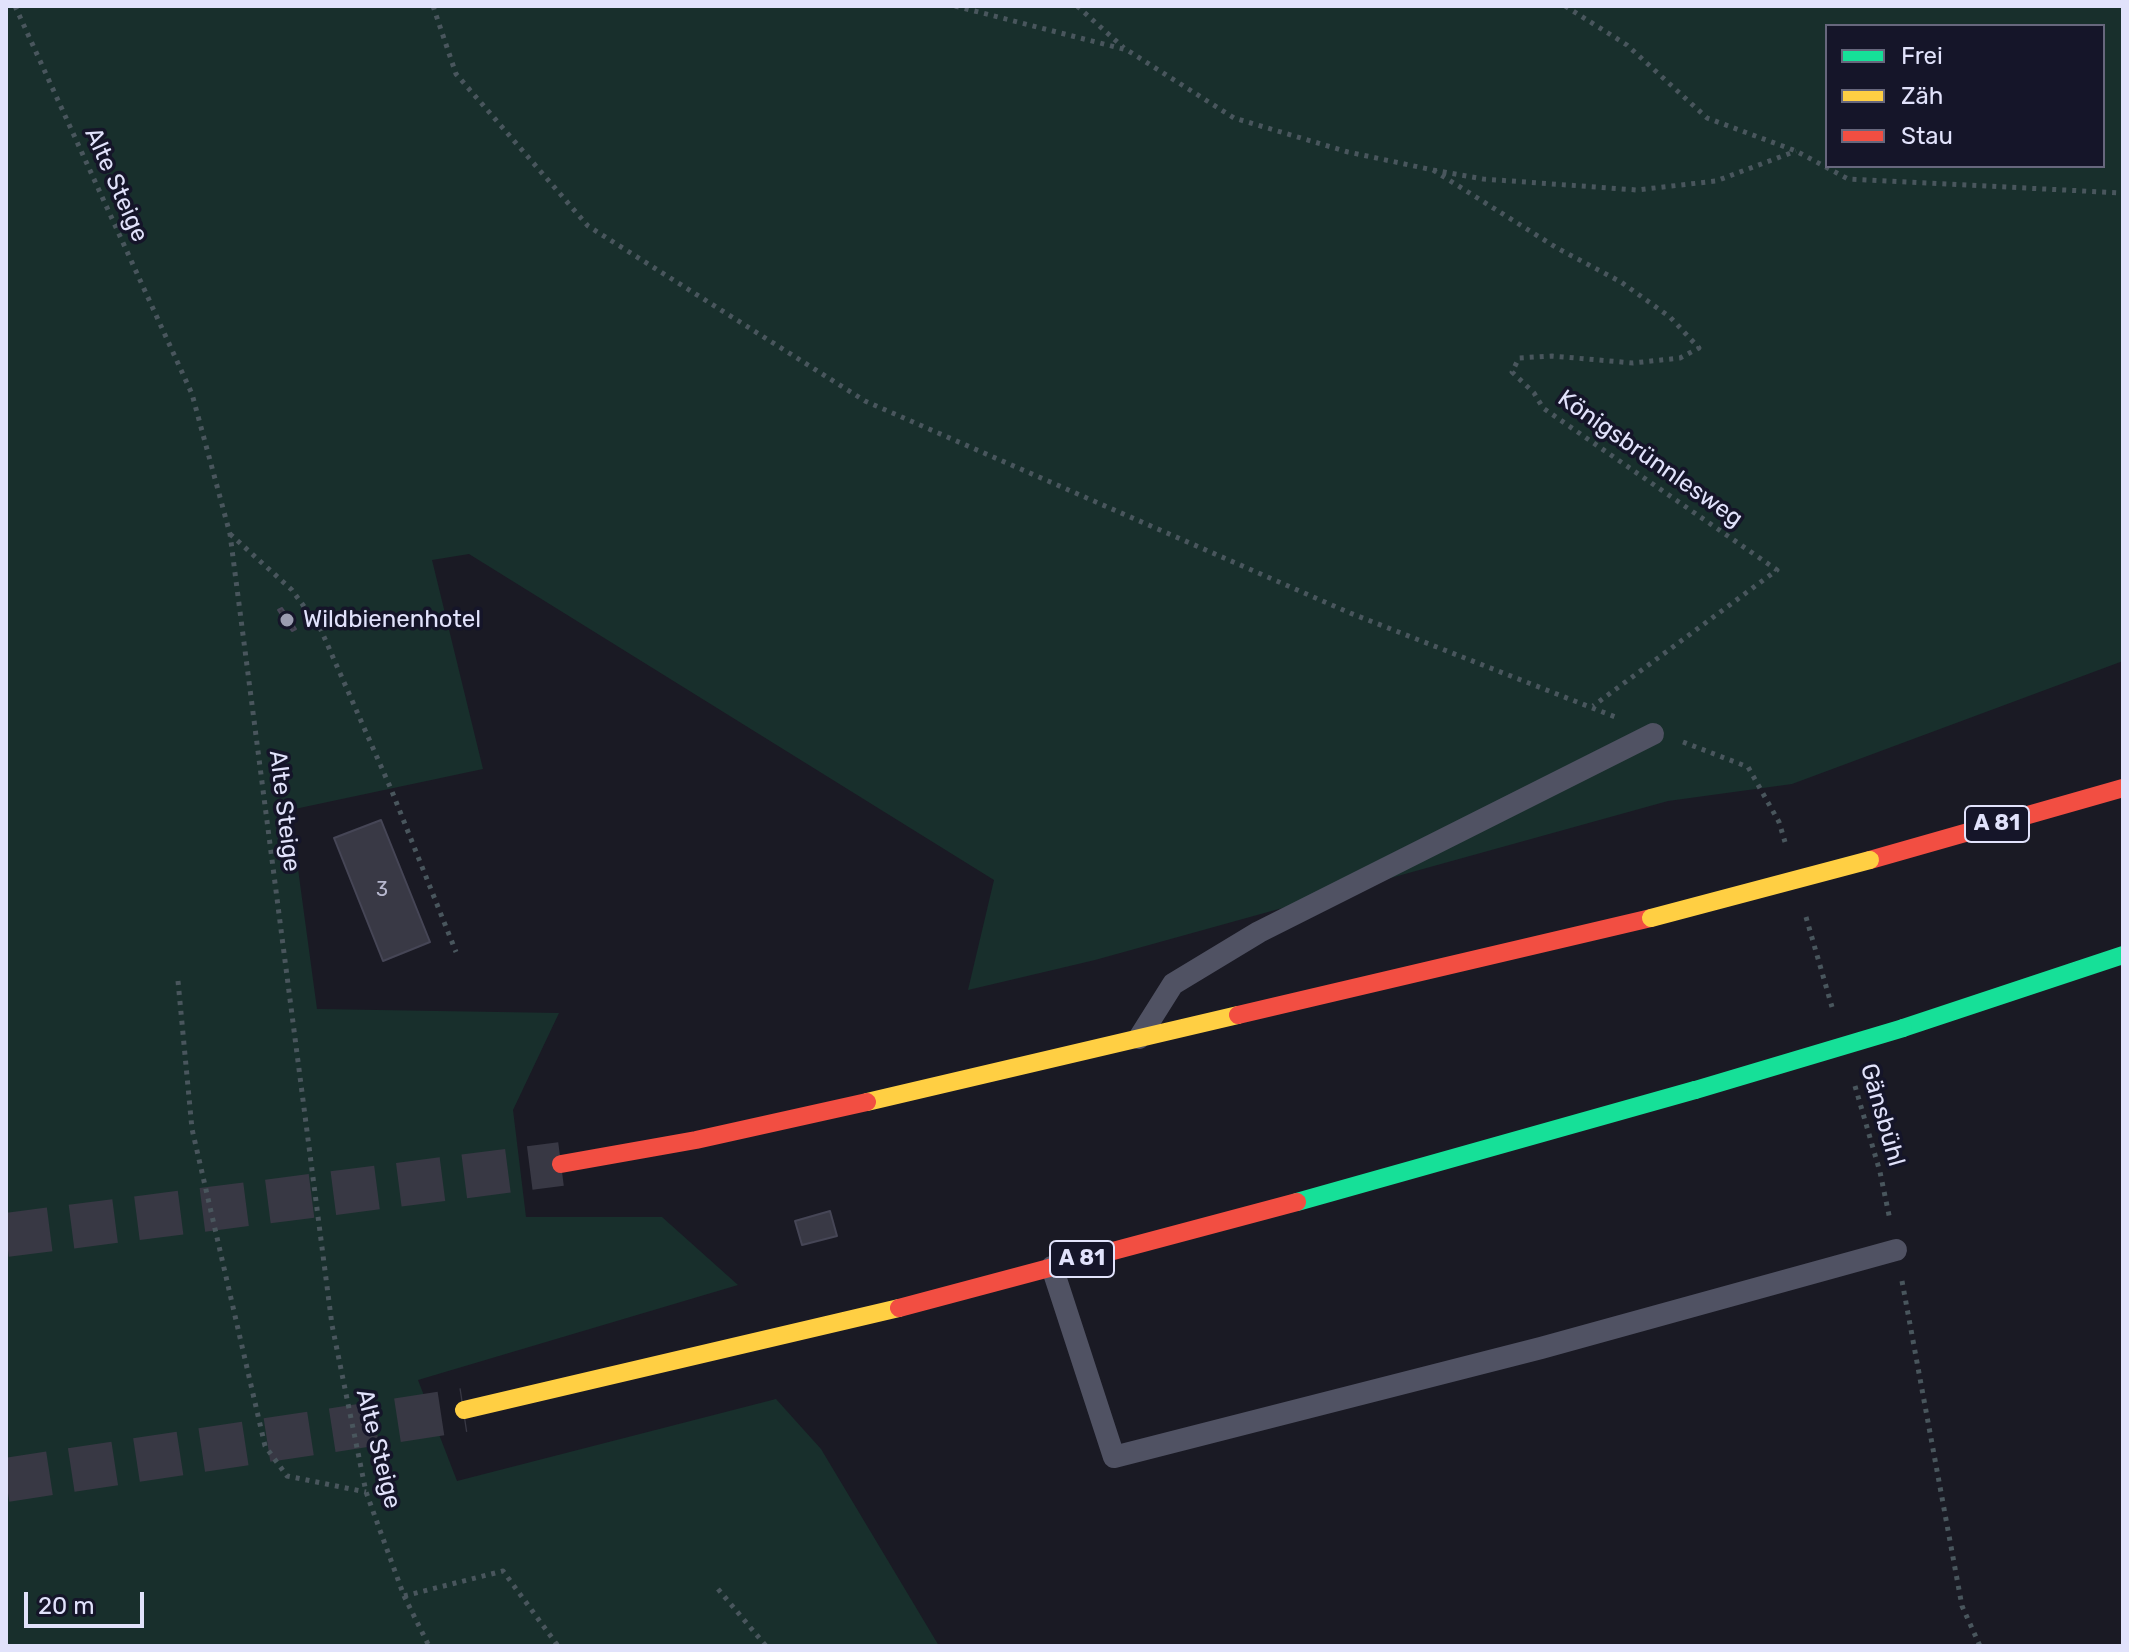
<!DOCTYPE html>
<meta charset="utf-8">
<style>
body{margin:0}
#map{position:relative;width:2129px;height:1652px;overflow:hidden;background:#1a1a24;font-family:Rubik,sans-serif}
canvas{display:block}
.frame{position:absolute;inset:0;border:8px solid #e1e2fb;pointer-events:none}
.legend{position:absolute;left:1825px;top:24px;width:280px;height:144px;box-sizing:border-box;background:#151529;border:2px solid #67677d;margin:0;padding:10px 14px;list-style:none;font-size:24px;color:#e1e2fb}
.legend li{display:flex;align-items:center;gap:16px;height:40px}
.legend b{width:40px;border:2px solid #67677d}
.scale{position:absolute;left:24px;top:1592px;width:120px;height:36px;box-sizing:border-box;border:4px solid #e1e2fb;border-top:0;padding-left:10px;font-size:24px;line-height:28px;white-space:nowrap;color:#e1e2fb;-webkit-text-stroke:6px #151529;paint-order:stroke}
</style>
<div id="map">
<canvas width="2129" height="1652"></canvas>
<div class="frame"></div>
<ul class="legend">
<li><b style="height:10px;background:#16e098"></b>Frei</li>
<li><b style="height:10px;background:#ffcf43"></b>Zäh</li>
<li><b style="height:10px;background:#f24e42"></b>Stau</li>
</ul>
<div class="scale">20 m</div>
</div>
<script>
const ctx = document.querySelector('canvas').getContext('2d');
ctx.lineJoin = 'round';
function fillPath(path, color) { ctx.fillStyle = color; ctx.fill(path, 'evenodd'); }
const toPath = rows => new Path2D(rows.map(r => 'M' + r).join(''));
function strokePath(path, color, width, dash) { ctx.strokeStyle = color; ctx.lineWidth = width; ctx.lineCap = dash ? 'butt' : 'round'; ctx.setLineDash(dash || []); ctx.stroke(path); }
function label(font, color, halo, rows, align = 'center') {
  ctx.font = font + ' Rubik,sans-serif'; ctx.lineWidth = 7; ctx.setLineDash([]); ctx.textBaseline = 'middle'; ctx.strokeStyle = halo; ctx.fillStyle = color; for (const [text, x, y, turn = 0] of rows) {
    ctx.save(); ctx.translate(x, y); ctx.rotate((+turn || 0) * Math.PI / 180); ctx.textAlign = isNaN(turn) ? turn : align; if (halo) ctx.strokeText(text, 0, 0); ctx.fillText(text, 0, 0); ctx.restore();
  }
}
const green = toPath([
 [6,6,2123,6,2123,661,1792,784,1668,801,1095,960,968,990,994,880,469,554,432,560,483,769,290,810,317,1009,559,1013,513,1110,526,1217,662,1217,738,1285,418,1380,457,1481,776,1399,821,1449,939,1646,6,1646],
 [1827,26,2103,26,2103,166,1827,166]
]);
const building = toPath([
 [282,608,296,629,292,631,278,610,282,608],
 [381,820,430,942,383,961,334,838,381,820],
 [830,1211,837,1236,802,1245,795,1221,830,1211]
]);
const highwayTunnel = toPath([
 [6,1235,561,1164],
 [6,1480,464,1410]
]);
const path = toPath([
 [15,6,192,394,230,534,332,1325,366,1492,404,1596,429,1646],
 [433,6,456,74,588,226,865,401,1350,613,1618,718],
 [955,6,1127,50,1234,118,1348,152,1433,170,1483,179,1637,190,1716,181,1796,151],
 [1077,6,1124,48],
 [1565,6,1627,45,1707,118,1796,151,1848,179,2123,193],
 [1433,170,1557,248,1621,282,1670,317,1699,348,1680,358,1633,363,1552,356,1519,358,1512,372,1534,393,1543,408,1777,570,1593,706],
 [230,534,292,590,321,630,391,789,456,952],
 [1683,742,1748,767,1779,822,1785,842],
 [1806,917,1832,1007],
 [178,981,192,1129,265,1446,287,1476,366,1492],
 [1855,1086,1880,1172,1890,1220],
 [1902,1281,1962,1606,1980,1646],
 [718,1589,766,1646],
 [404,1596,503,1571,558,1646]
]);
const lane = toPath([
 [1139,1038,1173,984,1259,932,1653,734],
 [1052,1267,1114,1457,1541,1348,1896,1250]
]);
const fast = toPath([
 [1903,1028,2123,955],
 [1297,1202,1695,1090]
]);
const slow = toPath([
 [867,1102,1238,1015],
 [464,1410,899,1308]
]);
const jam = toPath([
 [1870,860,2123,788],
 [1238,1015,1651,918],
 [561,1164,696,1140,867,1102],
 [899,1308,1297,1202]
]);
const fastBridge = toPath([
 [1695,1090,1903,1028]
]);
const slowBridge = toPath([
 [1651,918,1870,860]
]);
const markers = [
 [287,620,8,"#9b9cb0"]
];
const numberNames = [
 ["3",382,890]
];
const shields = [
 [1997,824,64],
 [1082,1259,64]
];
const shieldNames = [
 ["A 81",1997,824],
 ["A 81",1082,1259]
];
const streetNames = [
 ["Alte Steige",116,185,66],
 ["Königsbrünnlesweg",1650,459,35],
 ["Alte Steige",284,811,83],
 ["Gänsbühl",1882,1115,74],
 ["Alte Steige",378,1449,76]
];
const poiNames = [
 ["Wildbienenhotel",303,620]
];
fillPath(green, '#182f2c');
fillPath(building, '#393945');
strokePath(building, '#464656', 2);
strokePath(highwayTunnel, '#383844', 44, [44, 22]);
strokePath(path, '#49565d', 5, [4, 6]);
strokePath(lane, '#505263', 22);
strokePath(fast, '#16e098', 18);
strokePath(slow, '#ffcf43', 18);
strokePath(jam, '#f24e42', 18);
strokePath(fastBridge, '#16e098', 18);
strokePath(slowBridge, '#ffcf43', 18);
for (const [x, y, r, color] of markers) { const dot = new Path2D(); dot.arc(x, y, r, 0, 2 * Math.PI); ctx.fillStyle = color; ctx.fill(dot); strokePath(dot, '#151529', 3); }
label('20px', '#b7b8ce', null, numberNames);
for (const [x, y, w] of shields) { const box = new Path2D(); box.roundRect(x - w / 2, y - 18, w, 36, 6); ctx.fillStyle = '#151529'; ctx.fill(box); strokePath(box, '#e1e2fb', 2); }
label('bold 22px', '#e1e2fb', null, shieldNames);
label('24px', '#e1e2fb', '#151529', streetNames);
label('24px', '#e1e2fb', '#151529', poiNames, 'left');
</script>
